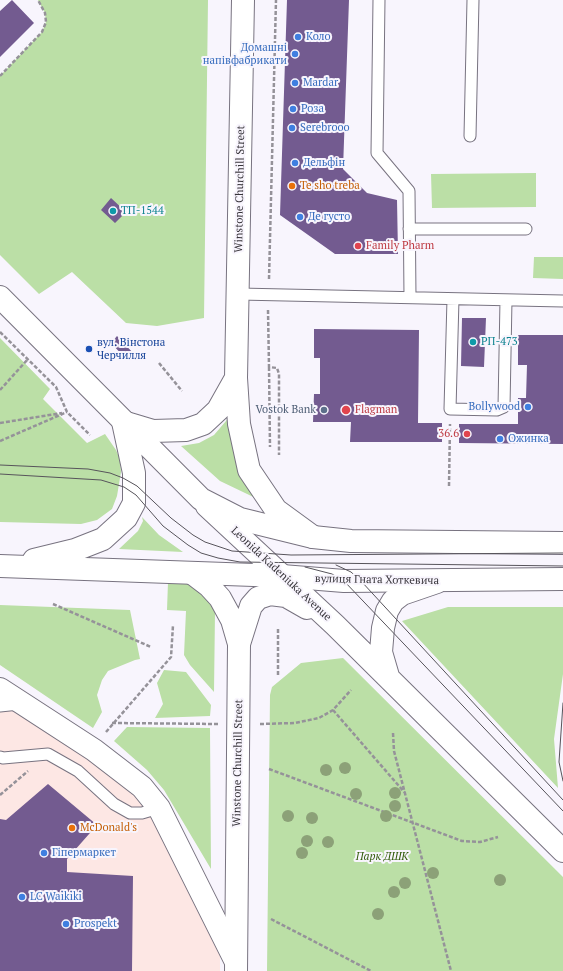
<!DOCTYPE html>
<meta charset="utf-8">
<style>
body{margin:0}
canvas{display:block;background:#f8f5fd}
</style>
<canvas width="563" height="971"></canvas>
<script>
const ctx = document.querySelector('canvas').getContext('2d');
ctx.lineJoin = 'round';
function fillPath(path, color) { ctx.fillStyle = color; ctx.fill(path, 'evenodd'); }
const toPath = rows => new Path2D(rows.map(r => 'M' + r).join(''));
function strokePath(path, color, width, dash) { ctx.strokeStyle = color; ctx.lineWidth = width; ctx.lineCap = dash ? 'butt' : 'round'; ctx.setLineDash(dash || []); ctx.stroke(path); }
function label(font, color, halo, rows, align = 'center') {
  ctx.font = font + ' "PT Serif",serif'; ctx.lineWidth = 4; ctx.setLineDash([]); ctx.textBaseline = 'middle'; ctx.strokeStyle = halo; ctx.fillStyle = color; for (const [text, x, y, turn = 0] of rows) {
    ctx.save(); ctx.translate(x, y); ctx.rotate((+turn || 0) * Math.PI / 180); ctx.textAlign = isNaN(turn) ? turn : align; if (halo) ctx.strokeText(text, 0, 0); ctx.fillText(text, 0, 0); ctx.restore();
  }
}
const commercial = toPath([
 [0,694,152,806,220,955,220,971,0,971]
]);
const green = toPath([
 [38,0,208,0,204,318,157,326,126,323,72,272,39,294,0,255,0,76,42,32,46,22,45,13],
 [536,173,536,207,432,208,431,174],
 [534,257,563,257,563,279,533,278],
 [0,338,50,389,43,399,87,443,105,434,116,450,120,459,121,472,117,496,112,509,97,520,81,524,0,522],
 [236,402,268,504,220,481,181,446,199,443,214,435,226,421],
 [142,517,159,535,183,552,119,549,138,531,143,521],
 [168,582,187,583,209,599,215,612,214,692,190,665,184,655,186,611,167,610],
 [0,605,130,610,140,659,135,660,108,671,102,680,97,695,102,712,93,728,0,665],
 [448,607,563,607,563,674,554,739,558,788,402,621],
 [343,658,563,877,563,971,267,971,270,695,272,687,301,663],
 [164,670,186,672,211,705,210,716,155,718,163,704,157,683],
 [127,727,210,728,211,869,164,790,147,770,114,741]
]);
const building = toPath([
 [12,0,34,23,0,57,0,11],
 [287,0,349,0,343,169,367,193,397,200,398,254,335,254,280,215],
 [111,198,126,212,115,223,101,210],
 [462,318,486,318,484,367,461,366],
 [314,329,419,330,418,423,442,423,442,442,350,442,351,422,313,422,314,394,320,394,320,358,314,358],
 [518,335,563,335,563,444,459,443,459,424,518,424,518,398,526,398,527,365,518,365],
 [117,336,134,354,127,360,111,343],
 [48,784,97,825,67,859,67,872,133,876,132,971,0,971,0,819,6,820]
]);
const path = toPath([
 [0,76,42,32,46,22,45,13,38,0],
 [269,279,276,0],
 [268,310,269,367,277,368,279,374,279,455],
 [0,332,56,387,67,412,90,435],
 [159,363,182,391],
 [269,367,270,447],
 [0,390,28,359],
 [0,423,62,413],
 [0,441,67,412],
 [449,486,450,424],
 [53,604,151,647],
 [278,629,278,676],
 [333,710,405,793],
 [112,723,219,724],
 [260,724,295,723,319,718,333,710,351,690],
 [106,732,171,657,173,625],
 [393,733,394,751,451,971],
 [269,769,462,841,480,842,498,837],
 [0,795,28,771],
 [271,919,371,971]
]);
const lane = toPath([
 [379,0,377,153,409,191,410,297],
 [470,136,473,0],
 [409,229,526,229],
 [239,294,563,301],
 [453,299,450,409,497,410,504,407,506,300],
 [0,706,19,704],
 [0,757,3,758,48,754,78,771,114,804,130,813,142,813,159,808]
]);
const street = toPath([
 [243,0,236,378,239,424,249,470,276,510,313,537],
 [123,422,153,431,186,430,203,424,218,410,236,378],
 [0,689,94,750,142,787,159,808,236,962]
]);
const secondary = toPath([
 [207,506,335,625,563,851],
 [192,573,209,586,220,598,232,620,239,644,236,971],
 [239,644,251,606,258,598,270,594,286,596,307,608],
 [388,676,381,652,383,628,387,611,393,601,402,594,437,582]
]);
const highway = toPath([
 [0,297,201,499,240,519,313,537,351,541,563,543],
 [34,560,75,550,103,539,126,518,134,503,134,473,123,422],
 [0,566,282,576,344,581,563,579]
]);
const tram = toPath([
 [0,465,88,469,110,473,123,478,137,486,171,518,193,535,205,542,232,551,291,555,563,553],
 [0,474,101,480,124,487,136,495,163,526,188,545,201,553,218,558,240,562,563,566],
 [336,565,351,572,361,581,563,800],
 [305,567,332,574,344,581,563,811],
 [563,703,559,762,563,781]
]);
const trees = [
 [345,768],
 [326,770],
 [395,793],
 [356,794],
 [395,806],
 [288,816],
 [386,816],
 [312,818],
 [307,841],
 [328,842],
 [302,853],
 [433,873],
 [500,880],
 [405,883],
 [394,892],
 [378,914]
];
const markers = [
 [298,37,4,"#3f7fe0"],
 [295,54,4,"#3f7fe0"],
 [295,83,4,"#3f7fe0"],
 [293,109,4,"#3f7fe0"],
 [292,128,4,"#3f7fe0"],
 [295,163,4,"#3f7fe0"],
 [292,186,4,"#e8710a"],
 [113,211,4,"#0f9aa8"],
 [300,217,4,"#3f7fe0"],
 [358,246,4,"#e0444e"],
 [473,342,4,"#0f9aa8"],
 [89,349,4,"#1a4fb4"],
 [528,407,4,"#3f7fe0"],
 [324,410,4,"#5c6f8a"],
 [346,410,5,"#e0444e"],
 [467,434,4,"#e0444e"],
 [500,439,4,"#3f7fe0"],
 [72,828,4,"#e8710a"],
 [44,853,4,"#3f7fe0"],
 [22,897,4,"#3f7fe0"],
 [66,924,4,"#3f7fe0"]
];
const shopNames = [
 ["Коло",306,37],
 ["Домашні",287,48,"right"],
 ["напівфабрикати",287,61,"right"],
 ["Mardar",303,83],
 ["Роза",301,109],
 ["Serebrooo",300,128],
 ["Дельфін",303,163],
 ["Де густо",308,217],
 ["Bollywood",520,407,"right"],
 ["Ожинка",508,439],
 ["Гіпермаркет",52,853],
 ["LC Waikiki",30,897],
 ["Prospekt",74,924]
];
const foodNames = [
 ["Te sho treba",300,186],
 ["McDonald's",80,828]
];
const streetNames = [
 ["Winstone Churchill Street",240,189,-89],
 ["Leonida Kadeniuka Avenue",281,574,43],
 ["вулиця Гната Хоткевича",377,580,1],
 ["Winstone Churchill Street",238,763,-89]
];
const cultureNames = [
 ["ТП-1544",121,211],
 ["РП-473",481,342]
];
const healthNames = [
 ["Family Pharm",366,246],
 ["Flagman",355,410],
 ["36.6",459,434,"right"]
];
const transitNames = [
 ["вул. Вінстона",97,343],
 ["Черчилля",97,356]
];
const serviceNames = [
 ["Vostok Bank",316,410]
];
const parkNames = [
 ["Парк ДШК",382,857]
];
fillPath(commercial, '#fde7e4');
fillPath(green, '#bbdfa6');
fillPath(building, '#735b90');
strokePath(lane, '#787380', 13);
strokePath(street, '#787380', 24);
strokePath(secondary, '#787380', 24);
strokePath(highway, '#787380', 24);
strokePath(path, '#959299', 2.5, [4, 2]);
strokePath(lane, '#fff', 11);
strokePath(street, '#fff', 22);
strokePath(secondary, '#fff', 22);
strokePath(highway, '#fff', 22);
strokePath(tram, '#57545b', 1);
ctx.fillStyle = '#8ca178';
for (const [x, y] of trees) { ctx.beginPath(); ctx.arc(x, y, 6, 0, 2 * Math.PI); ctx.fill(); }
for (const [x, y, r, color] of markers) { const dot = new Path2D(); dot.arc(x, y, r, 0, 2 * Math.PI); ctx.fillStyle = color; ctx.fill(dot); strokePath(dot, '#f8f5fd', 1.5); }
label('11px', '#366cbe', '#f8f5fd', shopNames, 'left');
label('11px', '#c56008', '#f8f5fd', foodNames, 'left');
label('11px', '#38353b', '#f8f5fd', streetNames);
label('11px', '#0d838f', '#f8f5fd', cultureNames, 'left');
label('11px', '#be3a42', '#f8f5fd', healthNames, 'left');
label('11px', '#164399', '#f8f5fd', transitNames, 'left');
label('11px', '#4e5e75', '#f8f5fd', serviceNames, 'right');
label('italic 11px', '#335d0c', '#f8f5fd', parkNames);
</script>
